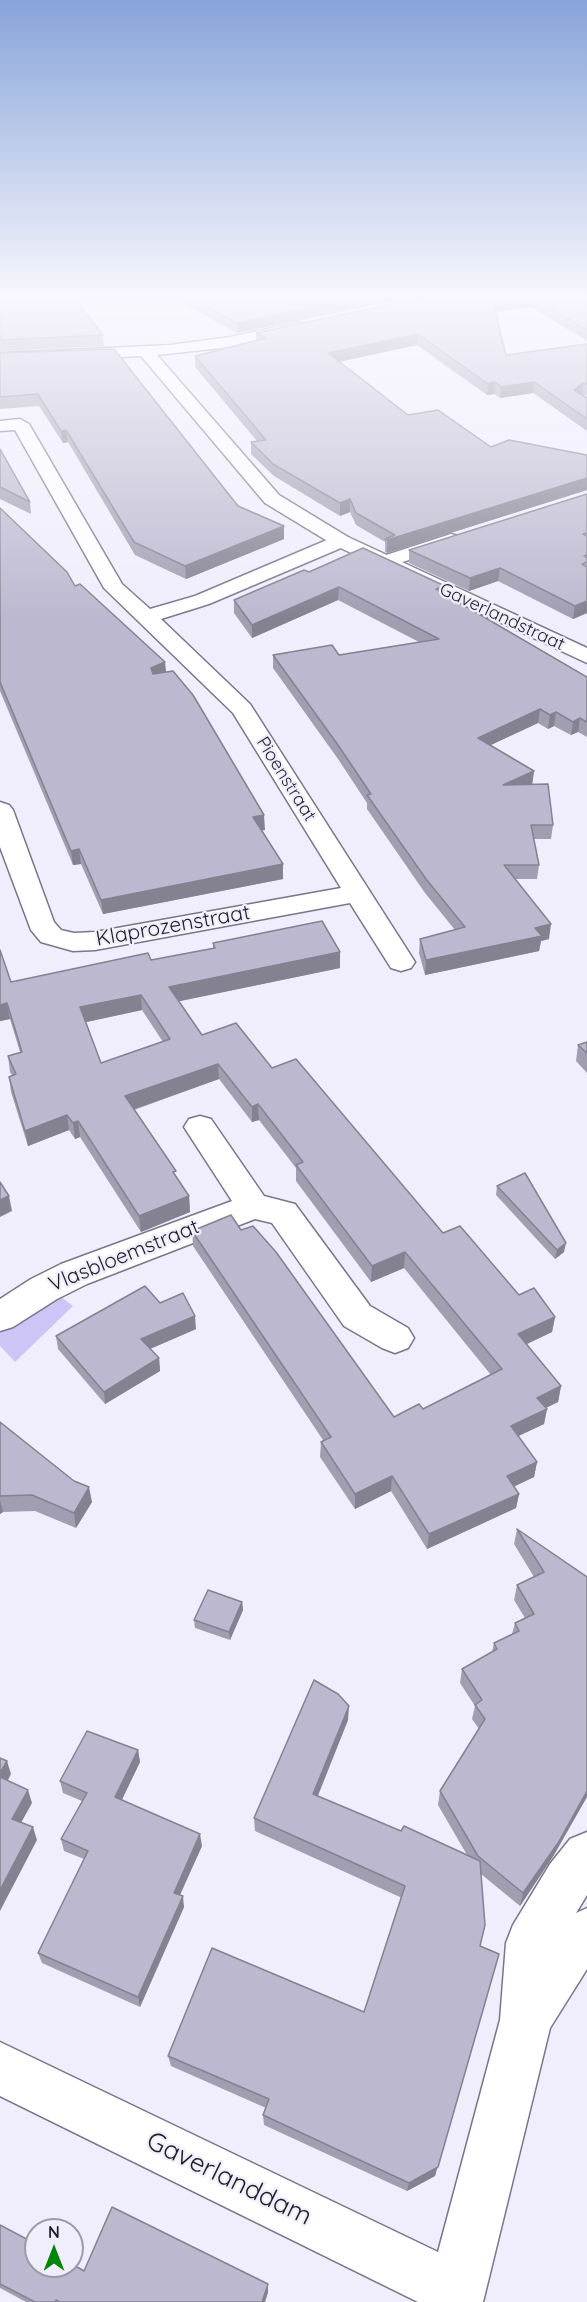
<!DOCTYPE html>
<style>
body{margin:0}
#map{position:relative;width:587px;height:2302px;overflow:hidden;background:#f0eefc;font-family:Quicksand,sans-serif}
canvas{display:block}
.north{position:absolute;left:24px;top:2218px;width:60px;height:60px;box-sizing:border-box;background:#f0eefc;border:2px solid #9c9aa6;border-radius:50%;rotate:0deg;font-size:16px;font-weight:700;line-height:24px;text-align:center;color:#1f1d26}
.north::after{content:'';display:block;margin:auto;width:21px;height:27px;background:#008506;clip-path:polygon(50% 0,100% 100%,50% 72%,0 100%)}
</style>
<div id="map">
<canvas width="587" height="2302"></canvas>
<div class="north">N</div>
</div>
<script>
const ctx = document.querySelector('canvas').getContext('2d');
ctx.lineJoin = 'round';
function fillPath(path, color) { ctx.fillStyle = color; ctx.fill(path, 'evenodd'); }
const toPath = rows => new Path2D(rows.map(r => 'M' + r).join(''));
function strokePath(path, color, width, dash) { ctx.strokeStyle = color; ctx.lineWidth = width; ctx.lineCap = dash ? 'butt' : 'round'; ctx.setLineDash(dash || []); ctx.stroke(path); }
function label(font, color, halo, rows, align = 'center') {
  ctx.font = font + ' Quicksand,sans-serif'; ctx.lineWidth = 4.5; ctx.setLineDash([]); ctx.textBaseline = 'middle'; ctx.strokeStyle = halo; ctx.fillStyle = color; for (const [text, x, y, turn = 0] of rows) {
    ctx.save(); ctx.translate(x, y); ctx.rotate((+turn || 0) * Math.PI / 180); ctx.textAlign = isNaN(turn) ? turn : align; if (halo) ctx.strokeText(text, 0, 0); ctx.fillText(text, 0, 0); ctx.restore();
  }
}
const green = toPath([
 [57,1294,73,1306,15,1362,0,1346,0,1332]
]);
const street = toPath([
 [20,419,29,424,122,584,150,609,195,596,334,537,348,537,351,541,348,545,209,604,161,619,250,704,415,962,411,968,401,971,391,968,350,903,95,950,73,951,41,942,31,930,0,847,0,802,9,805,13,810,54,922,61,930,74,933,95,932,341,888,233,713,104,588,15,430,0,431,0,421,20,419],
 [451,534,458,536,461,540,458,544,384,568,377,566,374,562,377,558,451,534],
 [200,1116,211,1119,264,1196,295,1204,370,1306,408,1328,414,1338,408,1348,395,1353,382,1348,344,1326,272,1223,255,1219,87,1284,57,1299,13,1327,0,1331,0,1299,31,1279,61,1264,232,1201,184,1127,189,1119,200,1116],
 [587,1832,587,1895,576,1913,587,1908,587,1969,550,2028,483,2302,418,2302,0,2096,0,2042,438,2252,500,2020,506,1943,513,1925,550,1864,570,1839,587,1832]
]);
const secondary = toPath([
 [300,322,308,327,305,330,230,347,157,355,279,495,348,537,587,648,587,663,334,545,265,503,141,356,0,363,0,353,170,345,230,337,300,322]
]);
const wall = toPath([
 [180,297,411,297,237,333,180,302],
 [425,297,587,297,587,341,531,307,496,312,506,355,587,344,587,395,581,395,587,398,587,431,533,393,500,398,494,394,487,395,417,345,339,362,408,415,491,447,587,455,587,490,387,553,385,552,385,542,356,525,350,512,340,516,274,476,251,454,251,442,257,441,195,367,195,356,256,340,256,333],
 [0,300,103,335,104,346,0,351],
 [0,353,238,506,284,526,284,539,186,579,135,555,68,442,63,443,39,406,0,409],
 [0,449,30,502,31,514,0,499],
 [587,494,587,613,573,619,498,581,469,591,409,563,409,550],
 [0,508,75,586,165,662,166,672,265,830,262,830,283,864,283,879,103,914,81,864,73,865,0,691],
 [309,572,445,586,445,594,587,677,587,737,578,732,571,735,554,726,548,729,538,723,490,745,534,771,532,785,553,825,551,839,534,839,539,865,537,879,515,879,549,939,541,941,539,951,425,975,419,953,420,939,455,930,425,893,367,809,367,803,338,759,273,668,273,655,339,655,419,642,338,600,252,638,234,613,234,600],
 [213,943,340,952,340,968,179,1001,202,1035,272,1068,443,1233,519,1295,555,1317,552,1332,527,1344,561,1386,558,1402,546,1408,547,1409,544,1424,518,1436,537,1462,534,1477,514,1486,519,1494,516,1508,427,1549,391,1491,355,1509,320,1457,321,1442,323,1440,193,1246,192,1231,241,1230,394,1417,423,1409,491,1375,404,1268,371,1282,296,1181,296,1168,259,1120,252,1122,219,1079,134,1110,189,1196,190,1212,141,1232,80,1137,75,1139,69,1130,28,1146,11,1092,9,1077,12,1075,10,1072,8,1056,20,1052,10,1019,0,1021,0,950,11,982,151,960,213,948],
 [142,1010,163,1042,101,1063,86,1022],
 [587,1042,587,1073,576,1061,578,1045],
 [497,1186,564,1252,555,1259,496,1195],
 [160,1303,196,1329,150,1349,159,1358,160,1371,105,1404,58,1349,56,1336],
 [0,1422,92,1502,76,1528,35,1511,3,1512,0,1514],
 [517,1529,587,1577,554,1855,520,1906,481,1874,480,1946,435,2176,407,2191,264,2125,263,2115,266,2108,171,2066,168,2056,364,2012,402,1898,255,1831,254,1818,348,1720,318,1796,401,1831,467,1855,438,1805,440,1791,479,1729,472,1719,475,1706,460,1683,462,1669,492,1652,494,1643,512,1634,515,1623,525,1618,514,1600,517,1585,534,1577,514,1544],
 [242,1602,243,1610,230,1640,195,1628,194,1620],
 [138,1750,140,1762,122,1799,202,1846,179,1895,184,1907,140,2007,42,1963,38,1953,84,1859,64,1851,61,1839,82,1801,63,1793,60,1781],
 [0,2225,84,2271,268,2284,268,2292,265,2302,26,2302,0,2288]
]);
const shadedWall = toPath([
 [362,297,411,297,237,333,237,323],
 [532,297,531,307,492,313,493,303],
 [418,334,417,345,328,364,328,353],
 [495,382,494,394,487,395,488,384],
 [534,382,533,393,500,398,501,387],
 [583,383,582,394,573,402,574,390],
 [66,430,68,442,63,443,61,431],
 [587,478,587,490,387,553,387,540],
 [350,499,350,512,340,516,340,503],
 [284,526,284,539,186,579,185,566],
 [500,568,498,581,469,591,470,578],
 [445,586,444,599,436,589],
 [339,587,338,600,252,638,252,625],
 [587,601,587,613,573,619,575,606],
 [165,662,166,676,152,682,151,668],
 [540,709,538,723,476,752,478,738],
 [556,712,554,726,548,729,550,715],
 [580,718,578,732,571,735,573,722],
 [534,771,532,785,503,785],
 [264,815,265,830,254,832,253,817],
 [79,849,81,864,73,865,71,851],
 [283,864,283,879,103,914,101,900],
 [551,924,549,939,541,941,539,951,425,975,426,960,535,928],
 [340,952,340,968,171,1003,169,987],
 [141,995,142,1010,82,1023,80,1007],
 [7,1003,10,1019,0,1021,0,1005],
 [218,1064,219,1079,126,1112,125,1096],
 [258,1104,259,1120,252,1122,252,1107],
 [67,1115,69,1130,28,1146,25,1131],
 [78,1121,80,1137,75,1139,73,1123],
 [9,1196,12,1211,0,1217,0,1200],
 [189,1196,190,1212,141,1232,139,1216],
 [566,1243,564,1252,555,1259,557,1250],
 [405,1252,404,1268,371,1282,372,1266],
 [195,1316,196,1329,143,1352,141,1339],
 [555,1317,552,1332,516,1349,518,1334],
 [159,1358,160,1371,105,1404,104,1392],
 [561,1386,558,1402,535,1413,537,1398],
 [547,1409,544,1424,508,1441,511,1426],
 [537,1462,534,1477,505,1491,507,1476],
 [392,1476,391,1491,355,1509,355,1494],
 [89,1487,92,1502,76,1528,74,1513],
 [519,1494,516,1508,427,1549,429,1534],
 [0,1500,3,1512,0,1514],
 [242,1602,243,1610,230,1640,229,1632],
 [349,1706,348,1720,313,1807,313,1794],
 [138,1750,140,1762,118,1808,115,1797],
 [7,1761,11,1774,3,1790,0,1782,0,1773],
 [28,1790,32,1803,16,1832,12,1819],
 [587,1791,587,1797,554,1855,520,1906,523,1893],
 [33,1827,37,1840,0,1911,0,1890],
 [200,1834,202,1846,176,1904,174,1893],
 [183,1896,184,1907,140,2007,138,1997],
 [499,1954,435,2176,407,2191,409,2183],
 [268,2284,268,2292,265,2302,262,2302]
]);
const building = toPath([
 [17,297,37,297,43,300,73,297,103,335,0,340,0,300,17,297],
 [188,297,362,297,237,323,188,297],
 [425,297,587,297,587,330,532,297,493,303,506,355,587,344,587,384,583,383,574,390,587,398,587,419,534,382,501,387,495,382,488,384,418,334,328,353,408,415,438,410,491,447,509,440,587,455,587,478,387,540,385,539,395,535,356,513,350,499,340,503,273,464,251,442,266,440,195,356,266,338,256,333,425,297],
 [114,349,238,506,284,526,185,566,134,542,66,430,61,431,38,394,0,397,0,353,114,349],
 [0,449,30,502,0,487,0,449],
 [587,494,587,533,583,534,587,536,587,555,584,556,587,558,587,562,582,564,587,567,587,601,575,606,500,568,470,578,409,550,587,494],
 [0,508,67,572,75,586,80,584,165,662,151,668,153,674,173,671,193,695,264,815,253,817,283,864,101,900,79,849,71,851,0,682,0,508],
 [363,548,445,586,436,589,587,677,587,722,580,718,573,722,556,712,550,715,540,709,478,738,534,771,503,785,548,784,553,825,531,825,539,865,504,865,551,924,535,928,542,936,426,960,420,939,465,927,426,879,367,795,371,794,338,745,273,655,332,645,339,655,439,639,339,587,252,625,234,600,304,570,309,572,363,548],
 [322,921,340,952,169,987,202,1035,236,1023,272,1068,296,1059,443,1233,460,1226,519,1295,534,1288,555,1317,518,1334,561,1386,537,1398,547,1409,511,1426,537,1462,507,1476,519,1494,429,1534,392,1476,355,1494,321,1442,331,1437,192,1231,231,1215,241,1230,253,1226,276,1252,394,1417,419,1404,423,1409,502,1369,405,1252,372,1266,296,1165,303,1162,258,1104,252,1107,218,1064,125,1096,176,1171,173,1172,189,1196,139,1216,78,1121,73,1123,67,1115,25,1131,9,1077,16,1074,8,1056,22,1052,7,1003,0,1005,0,950,11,982,148,953,151,960,215,948,213,943,322,921],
 [141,995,170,1039,101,1063,80,1007,141,995],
 [587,1042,587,1053,578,1045,587,1042],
 [525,1173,566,1243,557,1250,497,1186,525,1173],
 [0,1182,9,1196,0,1200,0,1182],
 [145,1286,160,1303,183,1293,195,1316,141,1339,159,1358,104,1392,56,1336,145,1286],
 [0,1422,74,1481,89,1487,74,1513,32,1495,0,1496,0,1422],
 [517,1529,587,1577,587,1791,558,1843,523,1893,478,1856,440,1791,485,1719,475,1705,482,1700,462,1669,497,1649,494,1643,519,1631,515,1623,534,1614,517,1585,544,1572,517,1529],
 [208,1590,242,1602,229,1632,194,1620,208,1590],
 [314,1680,338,1694,349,1706,313,1794,401,1831,404,1826,480,1861,485,1925,480,1946,499,1954,438,2167,409,2183,263,2115,269,2099,168,2056,212,1948,364,2012,405,1886,254,1818,314,1680],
 [87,1731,138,1750,115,1797,200,1834,174,1893,183,1896,138,1997,38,1953,88,1851,61,1839,87,1793,60,1781,87,1731],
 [0,1758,7,1761,0,1773,0,1758],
 [0,1777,28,1790,12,1819,33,1827,0,1890,0,1777],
 [112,2207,268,2284,262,2302,60,2302,56,2300,55,2302,35,2302,0,2284,0,2225,36,2244,36,2266,72,2266,72,2264,84,2271,112,2207]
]);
const farStreetnames = [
 ["Gaverlandstraat",502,617,25],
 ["Pioenstraat",286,779,58]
];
const streetNames = [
 ["Klaprozenstraat",173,926,-10],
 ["Vlasbloemstraat",124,1256,-22]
];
const nearStreetnames = [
 ["Gaverlanddam",229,2179,26]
];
fillPath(green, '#cec5f7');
strokePath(street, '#79758b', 3);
strokePath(secondary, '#79758b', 3);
fillPath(street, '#fff');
fillPath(secondary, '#fff');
fillPath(wall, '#a29eb2');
fillPath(shadedWall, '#848191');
fillPath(building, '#bcb8cf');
strokePath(building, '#848191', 1.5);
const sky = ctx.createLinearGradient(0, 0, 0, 619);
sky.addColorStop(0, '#87a4d9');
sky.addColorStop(0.48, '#f8f7fe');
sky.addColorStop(1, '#f8f7fe00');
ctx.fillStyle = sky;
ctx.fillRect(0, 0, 587, 619);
label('18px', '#1f1d26', '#f0eefc', farStreetnames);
label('21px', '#1f1d26', '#f0eefc', streetNames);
label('26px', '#1f1d26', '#f0eefc', nearStreetnames);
</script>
